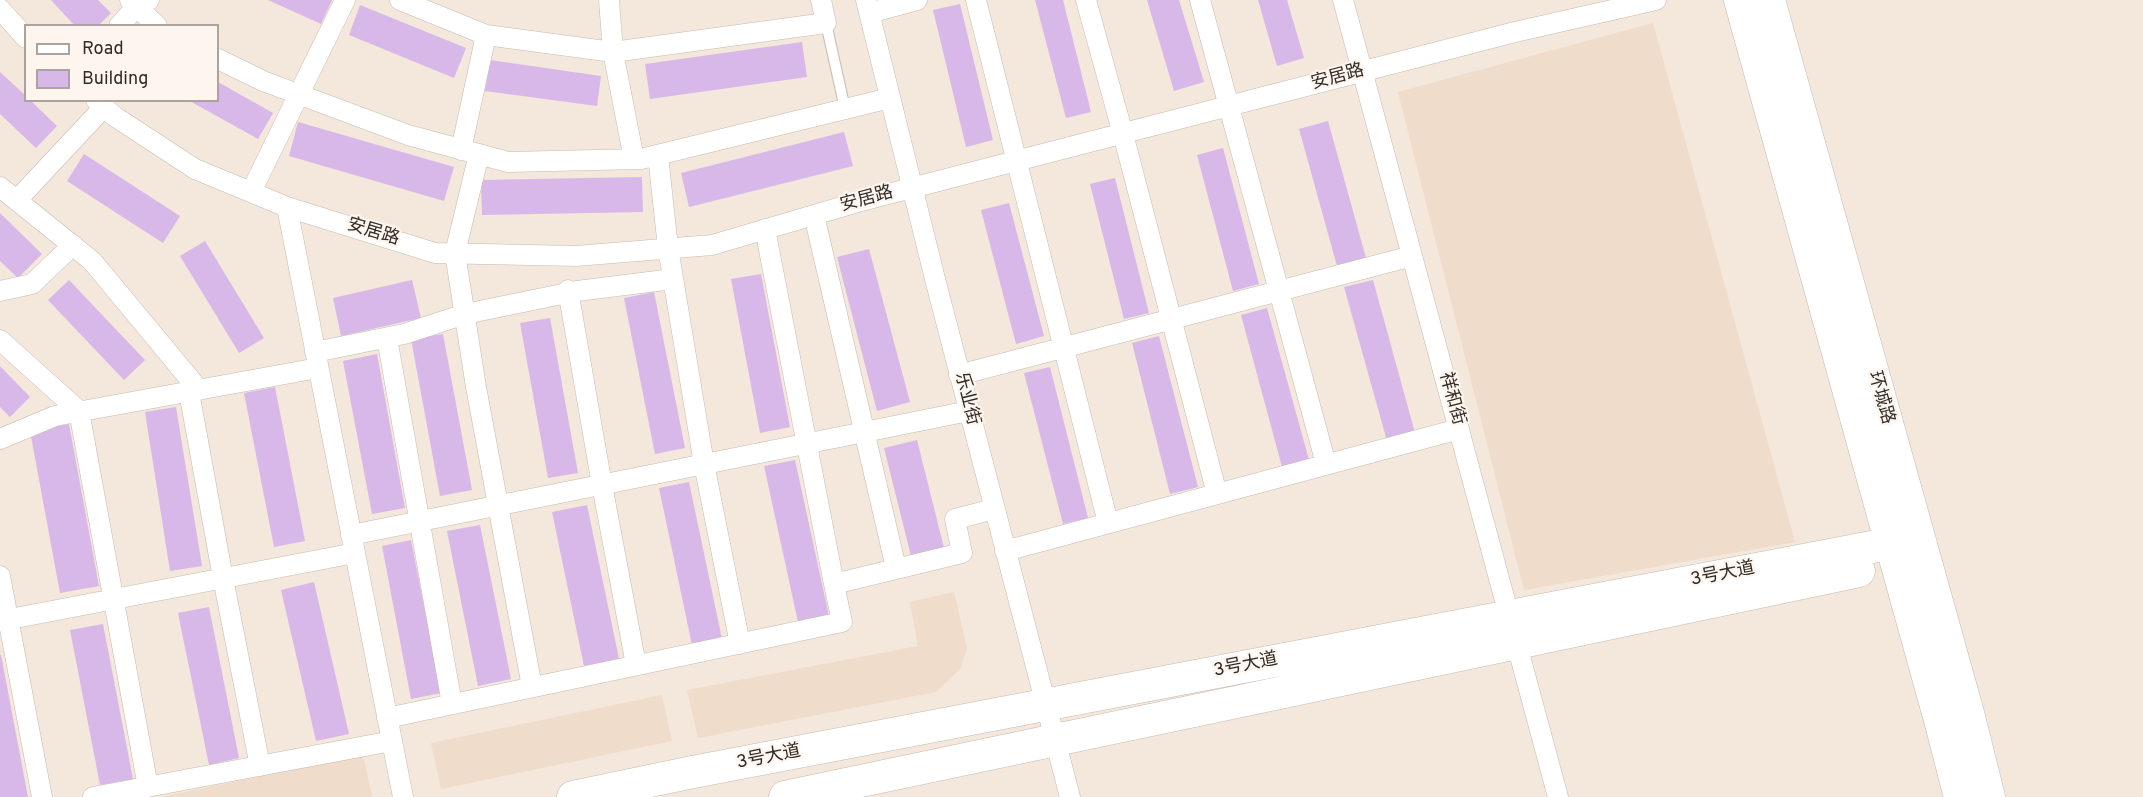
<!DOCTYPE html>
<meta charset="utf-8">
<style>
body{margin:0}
#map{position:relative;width:2143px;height:797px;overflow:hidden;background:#f4e7db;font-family:Overpass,sans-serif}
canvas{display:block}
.legend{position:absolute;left:24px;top:24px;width:195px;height:78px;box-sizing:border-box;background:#fdf5ee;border:2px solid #aba49e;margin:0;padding:8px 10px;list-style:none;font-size:18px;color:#2f2b26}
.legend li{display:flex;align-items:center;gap:12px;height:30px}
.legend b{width:30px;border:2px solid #aba49e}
</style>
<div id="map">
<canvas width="2143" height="797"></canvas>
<ul class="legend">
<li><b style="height:8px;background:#fff"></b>Road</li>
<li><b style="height:16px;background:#d8b8e9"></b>Building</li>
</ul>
</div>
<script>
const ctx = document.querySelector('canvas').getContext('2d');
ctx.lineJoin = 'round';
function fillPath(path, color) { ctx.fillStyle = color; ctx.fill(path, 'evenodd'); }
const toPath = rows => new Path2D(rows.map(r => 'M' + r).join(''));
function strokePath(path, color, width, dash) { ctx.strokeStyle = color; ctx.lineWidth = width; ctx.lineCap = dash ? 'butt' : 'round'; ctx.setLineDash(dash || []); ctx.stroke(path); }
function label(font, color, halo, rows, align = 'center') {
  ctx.font = font + ' Overpass,"Noto Sans SC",sans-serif'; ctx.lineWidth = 4.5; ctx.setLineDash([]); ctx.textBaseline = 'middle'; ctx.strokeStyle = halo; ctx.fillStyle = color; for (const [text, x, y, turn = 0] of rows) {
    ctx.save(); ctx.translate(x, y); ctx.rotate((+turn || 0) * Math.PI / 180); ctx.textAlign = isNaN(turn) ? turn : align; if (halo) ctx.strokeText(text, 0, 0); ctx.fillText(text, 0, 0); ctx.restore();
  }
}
const built = toPath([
 [1653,23,1795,542,1524,590,1398,92],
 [954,592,967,648,961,668,936,692,698,738,687,690,918,646,910,602],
 [662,695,672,741,441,789,431,743],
 [363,755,372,797,161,797]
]);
const building = toPath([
 [51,0,98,0,111,13,98,26,75,26],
 [268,0,332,0,321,24],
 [1035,0,1063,0,1091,112,1066,118],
 [1147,0,1179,0,1204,82,1174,91],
 [1258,0,1287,0,1304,58,1277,66],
 [960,4,993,140,966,147,933,10],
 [360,5,466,48,454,78,349,35],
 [802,42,807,77,650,99,645,64],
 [490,60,601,76,597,106,485,91],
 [0,72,26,96,26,100,30,100,57,126,36,148,0,114],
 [218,82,273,113,258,139,188,100,218,100],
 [1328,121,1366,258,1337,266,1299,129],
 [298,122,454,167,444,201,289,156],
 [844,132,853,166,689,207,681,173],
 [1223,148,1259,284,1233,291,1197,155],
 [84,154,180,216,163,243,67,181],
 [642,177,643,212,482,215,481,180],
 [1115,178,1149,313,1124,319,1090,184],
 [1009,203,1044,336,1016,344,981,210],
 [0,213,42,254,18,278,0,261],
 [205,241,264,338,239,353,180,256],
 [869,249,910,402,877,411,837,257],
 [761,274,790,427,760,433,731,279],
 [69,280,145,360,124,380,48,300],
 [412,280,421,318,341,336,333,298],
 [1373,280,1415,433,1387,441,1344,287],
 [654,292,685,448,655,454,624,298],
 [1267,308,1309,460,1282,467,1241,315],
 [550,318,578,473,548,478,520,323],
 [443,334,472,490,440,496,411,339],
 [1159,336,1198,487,1170,494,1132,343],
 [377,354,405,508,372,514,343,361],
 [0,366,30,397,10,417,0,407],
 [1050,367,1088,518,1063,524,1024,373],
 [275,387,305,541,274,547,244,393],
 [176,407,202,566,170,571,145,412],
 [69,424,99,586,60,593,30,431],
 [917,440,944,548,911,556,884,448],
 [795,460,829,616,798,622,764,466],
 [689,482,722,639,692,645,659,488],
 [587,505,619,659,584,666,552,512],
 [480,525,511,679,478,686,447,531],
 [411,540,441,693,411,699,382,546],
 [314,582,349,734,316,741,281,590],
 [209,607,239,758,209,765,178,613],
 [103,624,133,779,100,785,70,630],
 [0,655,1,655,28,797,0,797]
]);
const service = toPath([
 [826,23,845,109]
]);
const minor = toPath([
 [130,0,157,26],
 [400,0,486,35,613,52,826,23,821,0],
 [609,0,613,52,634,159],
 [866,0,936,283,1070,797],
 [976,0,1108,523],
 [1086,0,1123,134,1217,494],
 [1200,0,1326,464],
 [1343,0,1558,797],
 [0,9,26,38],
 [869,13,917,0],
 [119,26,137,6,149,0],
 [218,59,263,81,408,135,508,162,641,159,890,98],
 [96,100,114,116,195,169,287,207,435,253,576,256,712,245,865,200,1515,32,1656,0],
 [461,150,486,35],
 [479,154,455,253,476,387,532,687],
 [658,155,668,248,704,464,740,644],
 [0,187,92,261,199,390],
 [251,192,345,0],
 [17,200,104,107],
 [287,207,403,797],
 [814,215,896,568],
 [765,229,834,584],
 [568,290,602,485,636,665],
 [0,291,32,284,73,245],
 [387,338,452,704],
 [0,340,79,411,148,787],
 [315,352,404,334,465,314,577,291,673,279],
 [959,375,1412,256],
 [189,392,223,578,260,766],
 [0,439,55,416,318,368],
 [351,535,969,411],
 [1005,551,1459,429],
 [0,576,42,797],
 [0,621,355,553],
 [387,718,842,622,834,584,962,553,955,519,994,509],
 [93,797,392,741]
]);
const primary = toPath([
 [1740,0,1940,720,1960,797],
 [1769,0,1968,713,1989,797],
 [573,797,693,772,1919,538],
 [785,797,1859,571]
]);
const streetNames = [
 ["安居路",1338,78,-15],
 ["安居路",867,200,-15],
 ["安居路",373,233,17],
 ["环城路",1880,398,74],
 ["乐业街",966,399,76],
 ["祥和街",1451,399,75],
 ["3号大道",1723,575,-11],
 ["3号大道",1246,666,-11],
 ["3号大道",769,758,-11]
];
fillPath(built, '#efdcca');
fillPath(building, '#d8b8e9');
strokePath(service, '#c6baae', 12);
strokePath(minor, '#c6baae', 21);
strokePath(primary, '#c6baae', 33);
strokePath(service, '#fff', 10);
strokePath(minor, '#fff', 20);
strokePath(primary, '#fff', 32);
label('18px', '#2f2b26', '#fdf5ee', streetNames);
</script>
